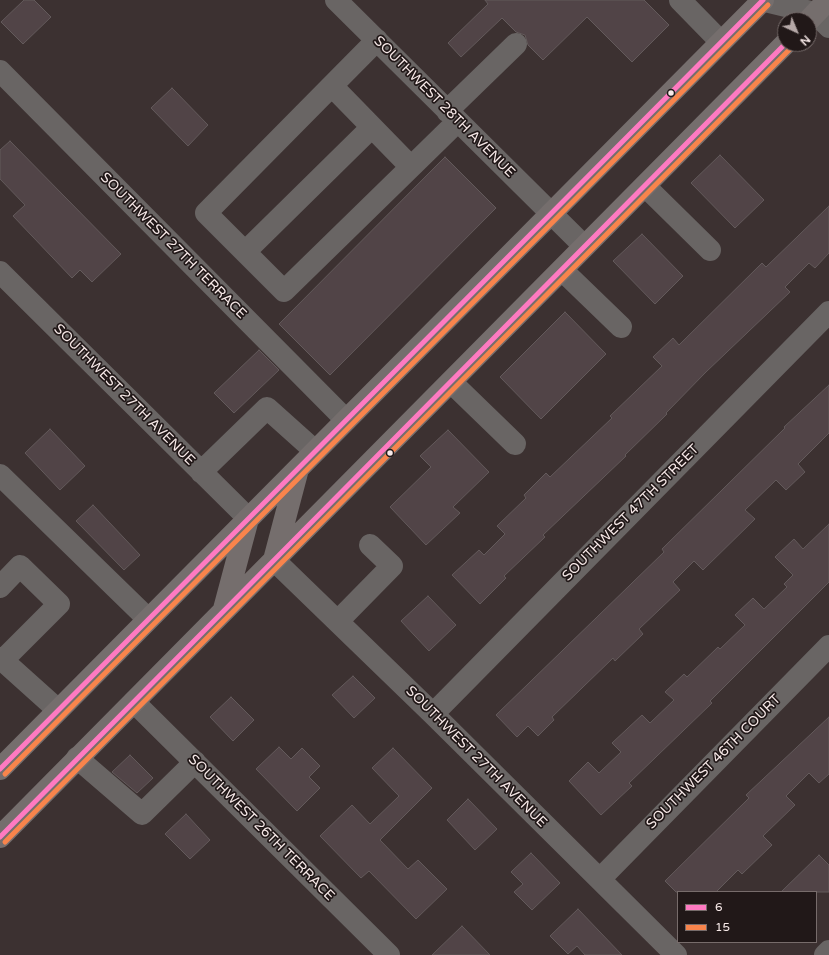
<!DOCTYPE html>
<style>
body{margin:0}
#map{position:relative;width:829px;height:955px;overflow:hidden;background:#3c3131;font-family:"Varela Round",sans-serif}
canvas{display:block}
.legend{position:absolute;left:677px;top:891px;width:140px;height:52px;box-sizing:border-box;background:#211818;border:1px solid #776c6b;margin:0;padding:5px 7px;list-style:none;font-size:12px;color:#f7e9e8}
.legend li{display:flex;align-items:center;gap:8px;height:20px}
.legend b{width:20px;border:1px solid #776c6b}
.north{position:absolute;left:777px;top:12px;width:40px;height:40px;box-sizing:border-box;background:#211818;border:1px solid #776c6b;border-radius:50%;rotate:136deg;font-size:11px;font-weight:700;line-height:16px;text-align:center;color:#f7e9e8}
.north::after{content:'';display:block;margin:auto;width:14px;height:18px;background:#b6a9a8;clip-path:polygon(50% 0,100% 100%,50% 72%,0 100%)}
</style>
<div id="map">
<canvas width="829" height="955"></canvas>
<ul class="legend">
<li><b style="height:5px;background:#fe7ac1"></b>6</li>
<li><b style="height:5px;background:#f8844c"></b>15</li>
</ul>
<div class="north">N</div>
</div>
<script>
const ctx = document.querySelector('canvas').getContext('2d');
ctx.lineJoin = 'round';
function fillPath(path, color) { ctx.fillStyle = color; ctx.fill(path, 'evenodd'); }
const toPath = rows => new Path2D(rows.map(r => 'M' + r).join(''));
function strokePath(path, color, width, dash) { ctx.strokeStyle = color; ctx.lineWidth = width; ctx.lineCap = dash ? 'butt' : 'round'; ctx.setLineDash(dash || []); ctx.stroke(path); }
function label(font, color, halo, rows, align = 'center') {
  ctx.font = font + ' "Varela Round",sans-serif'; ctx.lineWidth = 3.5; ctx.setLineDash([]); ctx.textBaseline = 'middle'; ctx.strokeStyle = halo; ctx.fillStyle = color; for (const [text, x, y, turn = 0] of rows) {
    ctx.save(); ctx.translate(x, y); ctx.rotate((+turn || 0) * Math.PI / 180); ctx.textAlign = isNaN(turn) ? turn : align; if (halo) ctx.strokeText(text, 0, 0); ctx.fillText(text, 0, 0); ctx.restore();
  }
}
const building = toPath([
 [24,0,34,0,51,17,23,44,1,22,24,0],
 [485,0,644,0,669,25,632,62,587,17,543,60,528,45,525,35,516,32,502,18,461,57,448,43,488,4,485,0],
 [172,88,208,125,188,146,151,108,172,88],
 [10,141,121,254,92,282,80,270,72,278,13,216,25,205,0,179,0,150,10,141],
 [720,155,764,200,735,228,691,183,720,155],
 [445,157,496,208,330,375,279,324,445,157],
 [829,206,829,253,815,268,809,263,785,287,790,292,706,372,666,413,667,414,625,455,626,456,543,535,545,537,504,576,506,578,480,604,452,575,479,550,484,555,505,534,497,526,526,498,524,495,546,473,550,477,612,418,610,416,662,366,653,357,673,338,679,345,762,263,766,267,829,206],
 [642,234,683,276,655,304,613,261,642,234],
 [565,312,606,354,541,419,500,377,565,312],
 [259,350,279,370,234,413,214,393,259,350],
 [829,385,829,433,798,464,805,472,786,490,776,480,745,510,755,519,703,570,694,561,673,582,680,590,639,629,643,634,615,661,613,658,552,717,554,720,538,736,528,726,517,737,496,715,664,552,662,549,785,428,784,427,829,385],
 [50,429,85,466,60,490,25,453,50,429],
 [448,430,489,472,453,507,460,513,426,545,390,507,431,467,420,456,448,430],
 [93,505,140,555,124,570,76,521,93,505],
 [829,524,829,582,710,701,712,703,629,783,632,786,601,815,569,781,588,762,599,773,621,752,612,743,642,715,650,723,674,700,665,692,684,674,687,677,718,647,720,649,745,625,735,615,753,598,764,609,787,587,784,584,793,575,775,557,794,539,803,549,829,524],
 [428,596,456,625,429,651,401,621,428,596],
 [353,676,375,698,354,718,332,695,353,676],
 [231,697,254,720,233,741,210,717,231,697],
 [829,717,829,774,819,783,809,773,786,796,795,805,763,836,772,845,742,874,738,870,716,892,676,892,665,881,749,798,746,795,829,717],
 [279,747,291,759,302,748,320,766,309,777,320,788,297,811,256,769,279,747],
 [393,748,432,788,380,840,408,869,418,860,447,889,416,919,369,871,361,878,320,836,352,805,370,824,399,796,372,768,393,748],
 [130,755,153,778,137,793,112,772,130,755],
 [468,799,497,829,475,850,447,820,468,799],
 [186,814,210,840,190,859,165,834,186,814],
 [531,853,560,883,532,910,514,892,523,884,511,872,531,853],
 [819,855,829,865,829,892,781,892,819,855],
 [578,909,622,955,585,955,577,946,568,954,550,936,578,909],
 [462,926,490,955,432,955,462,926]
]);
const minor = toPath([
 [336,0,584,246],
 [680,0,721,42],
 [761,0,815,13,829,27],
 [0,71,346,420],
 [332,86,411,167,284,291,206,213,377,40],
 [447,111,516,44],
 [411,167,458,121],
 [645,186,710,250],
 [245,252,372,127],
 [562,270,621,327],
 [0,272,248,518],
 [451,382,515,444],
 [201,472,267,408,315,451],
 [0,475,148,619],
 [274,560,433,714,676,955],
 [0,587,20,566,59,604,3,660],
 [338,621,392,566,370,545],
 [0,658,58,710],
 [134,702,389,955],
 [433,714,829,312],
 [77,758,142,814,195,762],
 [600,879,829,646],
 [825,955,829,951]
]);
const major = toPath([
 [809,20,828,0],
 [274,560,298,469],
 [224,609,248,519],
 [0,769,763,0],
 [0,837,785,44]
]);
const bus1 = toPath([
 [0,769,763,0],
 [0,837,785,44]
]);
const bus2 = toPath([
 [5,774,768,5],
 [5,842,790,49]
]);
const markers = [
 [671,93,3.5,"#f7e9e8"],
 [390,453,3.5,"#f7e9e8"]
];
const streetNames = [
 ["SOUTHWEST 28TH AVENUE",444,107,45],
 ["SOUTHWEST 27TH TERRACE",173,246,45],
 ["SOUTHWEST 27TH AVENUE",124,395,45],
 ["SOUTHWEST 47TH STREET",631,513,-45],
 ["SOUTHWEST 27TH AVENUE",476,757,45],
 ["SOUTHWEST 46TH COURT",714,762,-45],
 ["SOUTHWEST 26TH TERRACE",261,828,45]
];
fillPath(building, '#514447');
strokePath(building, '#635a5b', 1);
strokePath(minor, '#696564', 22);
strokePath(major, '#756e6d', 22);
strokePath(bus1, '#fe7ac1', 5);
strokePath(bus2, '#f8844c', 5);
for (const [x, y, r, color] of markers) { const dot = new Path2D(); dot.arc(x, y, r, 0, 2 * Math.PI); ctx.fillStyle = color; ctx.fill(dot); strokePath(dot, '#211818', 1.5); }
label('14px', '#f7e9e8', '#211818', streetNames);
</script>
